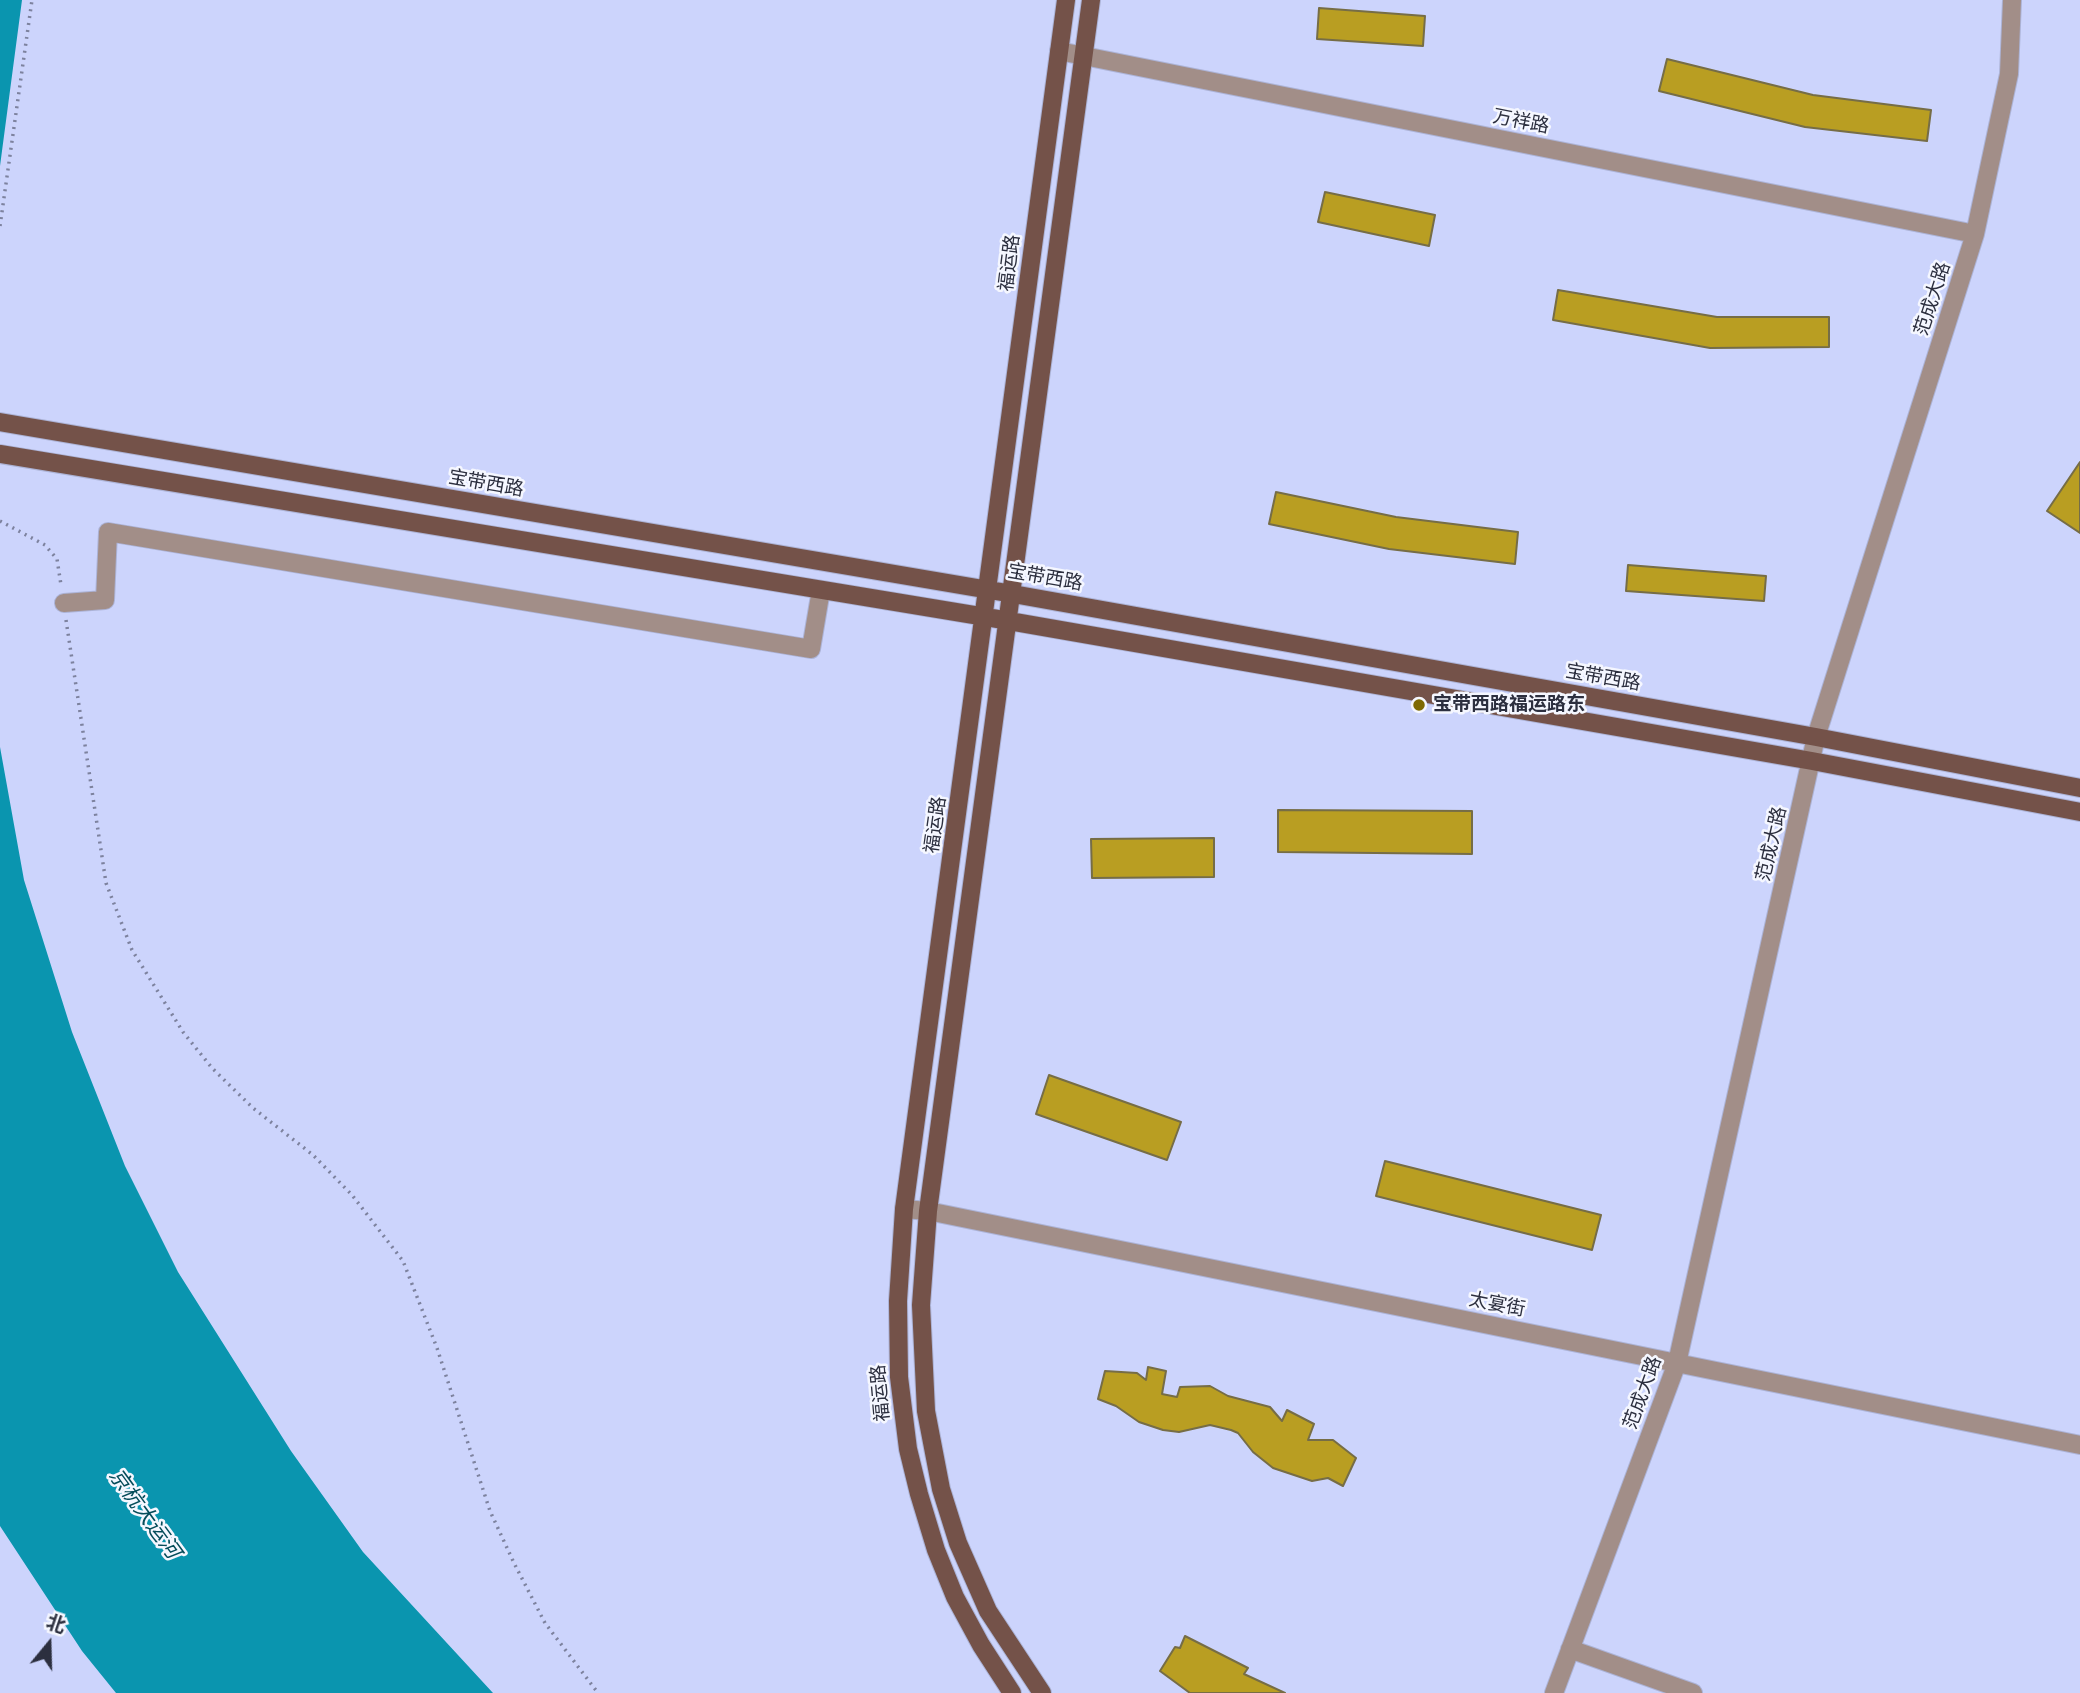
<!DOCTYPE html>
<meta charset="utf-8">
<style>
body{margin:0}
#map{position:relative;width:2080px;height:1693px;overflow:hidden;background:#ccd4fc;font-family:"Fira Sans Condensed","Noto Sans SC",sans-serif}
canvas{display:block}
.north{position:absolute;left:14px;top:1609px;width:70px;height:70px;-webkit-text-stroke:5px #f5f7ff;paint-order:stroke;rotate:19deg;font-size:19px;font-weight:700;line-height:28px;text-align:center;color:#2c2f3f}
.north::after{content:'';display:block;margin:auto;width:24px;height:32px;background:#2c2f3f;clip-path:polygon(50% 0,100% 100%,50% 72%,0 100%)}
</style>
<div id="map">
<canvas width="2080" height="1693"></canvas>
<div class="north">北</div>
</div>
<script>
const ctx = document.querySelector('canvas').getContext('2d');
ctx.lineJoin = 'round';
function fillPath(path, color) { ctx.fillStyle = color; ctx.fill(path, 'evenodd'); }
const toPath = rows => new Path2D(rows.map(r => 'M' + r).join(''));
function strokePath(path, color, width, dash) { ctx.strokeStyle = color; ctx.lineWidth = width; ctx.lineCap = dash ? 'butt' : 'round'; ctx.setLineDash(dash || []); ctx.stroke(path); }
function label(font, color, halo, rows, align = 'center') {
  ctx.font = font + ' "Fira Sans Condensed","Noto Sans SC",sans-serif'; ctx.lineWidth = 5; ctx.setLineDash([]); ctx.textBaseline = 'middle'; ctx.strokeStyle = halo; ctx.fillStyle = color; for (const [text, x, y, turn = 0] of rows) {
    ctx.save(); ctx.translate(x, y); ctx.rotate((+turn || 0) * Math.PI / 180); ctx.textAlign = isNaN(turn) ? turn : align; if (halo) ctx.strokeText(text, 0, 0); ctx.fillText(text, 0, 0); ctx.restore();
  }
}
const water = toPath([
 [0,0,22,0,0,166],
 [0,747,24,880,72,1032,125,1166,178,1272,291,1451,363,1552,493,1693,116,1693,82,1651,0,1526]
]);
const building = toPath([
 [1319,8,1425,16,1423,46,1317,39,1319,8],
 [1667,59,1813,95,1931,110,1927,141,1805,127,1659,91,1667,59],
 [1325,192,1435,215,1429,246,1318,222,1325,192],
 [1558,290,1717,317,1829,317,1829,347,1710,348,1553,320,1558,290],
 [2080,462,2080,533,2047,511,2080,462],
 [1276,492,1396,517,1518,532,1515,564,1389,549,1269,524,1276,492],
 [1628,565,1766,576,1764,601,1626,591,1628,565],
 [1278,810,1472,811,1472,854,1278,852,1278,810],
 [1214,838,1214,877,1092,878,1091,839,1214,838],
 [1049,1075,1181,1122,1167,1160,1036,1114,1049,1075],
 [1385,1161,1601,1215,1592,1250,1376,1196,1385,1161],
 [1148,1367,1166,1371,1162,1394,1177,1397,1180,1387,1210,1386,1228,1396,1270,1407,1282,1421,1287,1410,1314,1424,1308,1440,1333,1440,1356,1458,1343,1486,1328,1478,1312,1481,1273,1468,1253,1452,1238,1433,1231,1430,1210,1425,1179,1432,1163,1430,1139,1422,1116,1406,1098,1399,1105,1371,1137,1373,1146,1380,1148,1367],
 [1185,1636,1248,1668,1244,1674,1285,1693,1190,1693,1160,1671,1175,1647,1180,1648,1185,1636]
]);
const path = toPath([
 [0,226,32,0],
 [0,521,45,545,57,559,61,585],
 [66,620,106,883,132,950,183,1032,212,1068,253,1108,313,1155,352,1195,403,1261,437,1348,490,1511,514,1563,545,1623,598,1693]
]);
const minor = toPath([
 [1059,51,1975,234],
 [64,603,105,600,108,532,811,649,821,590],
 [904,1209,928,1211,2080,1445],
 [1570,1649,1693,1693],
 [1554,1693,1677,1363,1816,737,1975,234,2009,74,2012,0]
]);
const major = toPath([
 [0,422,1013,594,1816,737,2080,788],
 [0,454,986,617,1812,761,2080,812],
 [1012,1693,981,1645,955,1597,936,1550,919,1494,908,1449,899,1377,898,1301,904,1209,1066,0],
 [1042,1693,988,1611,958,1543,941,1489,926,1411,921,1305,928,1211,1091,0]
]);
const markers = [
 [1419,705,7,"#7e6a03"]
];
const streetNames = [
 ["万祥路",1521,122,11],
 ["福运路",1010,263,-83],
 ["范成大路",1933,299,-72],
 ["宝带西路",486,484,10],
 ["宝带西路",1045,578,10],
 ["宝带西路",1603,678,10],
 ["福运路",936,825,-82],
 ["范成大路",1772,844,-77],
 ["太宴街",1497,1305,11],
 ["福运路",881,1393,-95],
 ["范成大路",1643,1393,-70]
];
const poiNames = [
 ["宝带西路福运路东",1433,705]
];
const waterNames = [
 ["京杭大运河",144,1514,54]
];
fillPath(water, '#0a95af');
fillPath(building, '#b99e22');
strokePath(building, '#766d46', 2);
strokePath(minor, '#acb3d6', 20);
strokePath(major, '#acb3d6', 20);
strokePath(path, '#7d829e', 3.5, [2, 5]);
strokePath(minor, '#a28e88', 18);
strokePath(major, '#745249', 18);
for (const [x, y, r, color] of markers) { const dot = new Path2D(); dot.arc(x, y, r, 0, 2 * Math.PI); ctx.fillStyle = color; ctx.fill(dot); strokePath(dot, '#f5f7ff', 2.5); }
label('19px', '#2c2f3f', '#f5f7ff', streetNames);
label('bold 19px', '#2c2f3f', '#f5f7ff', poiNames, 'left');
label('italic 21px', '#054c5a', '#f5f7ff', waterNames);
</script>
